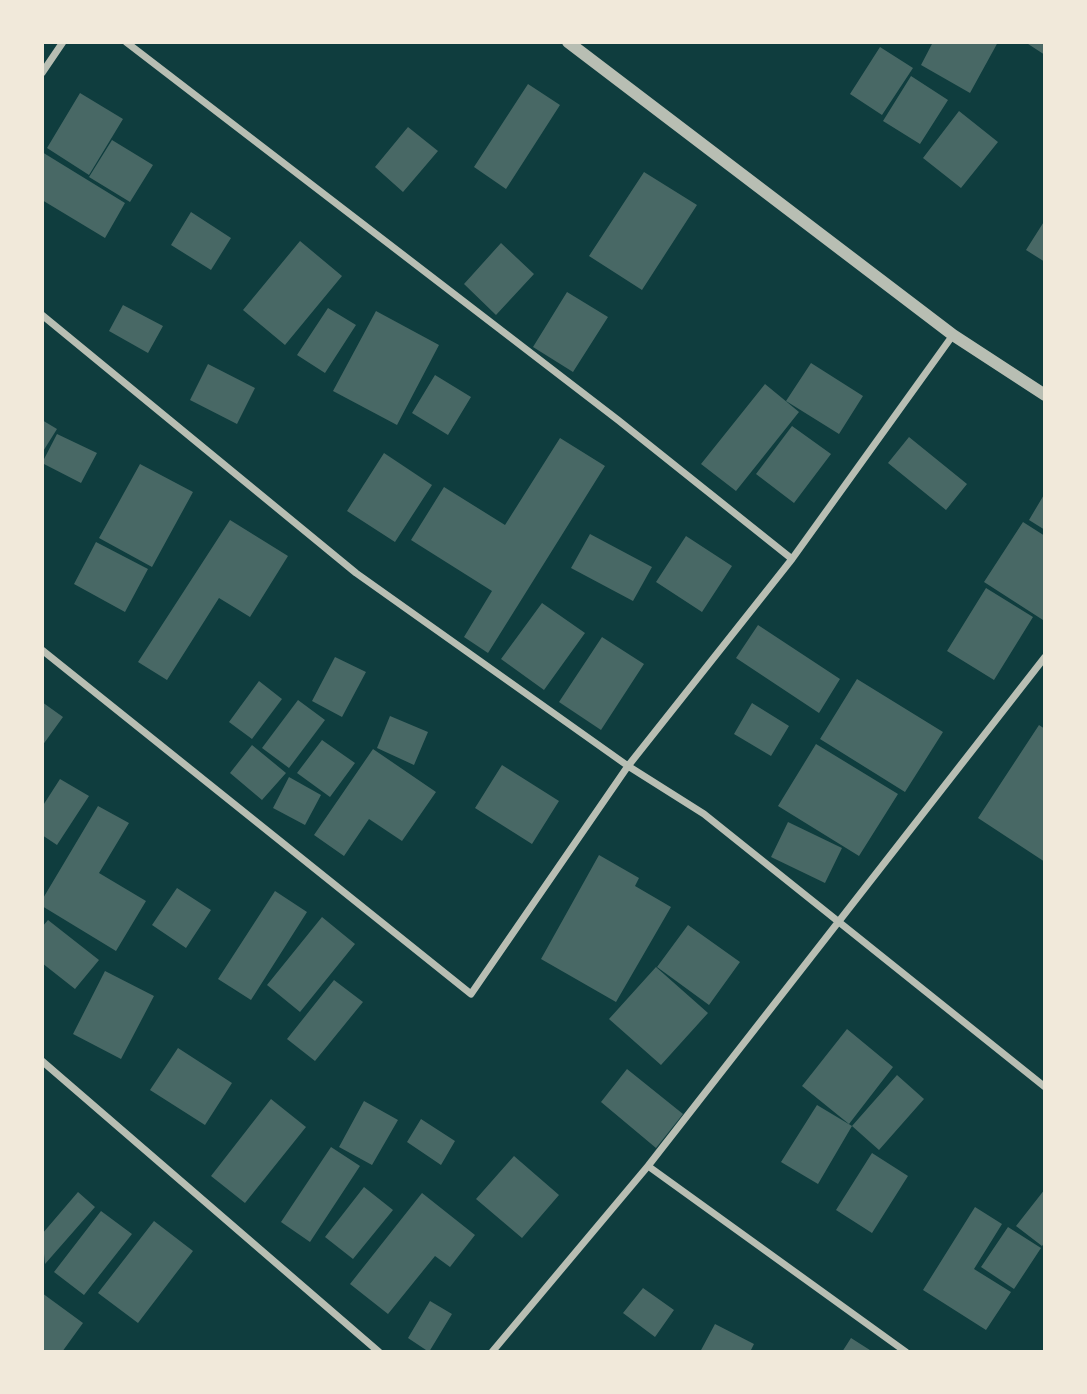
<!DOCTYPE html>
<style>
body{margin:0}
#map{position:relative;width:1087px;height:1394px;overflow:hidden;background:#0f3d3e;font-family:"Titillium Web",sans-serif}
canvas{display:block}
.frame{position:absolute;inset:0;border:44px solid #f1e9da;pointer-events:none}
</style>
<div id="map">
<canvas width="1087" height="1394"></canvas>
<div class="frame"></div>
</div>
<script>
const ctx = document.querySelector('canvas').getContext('2d');
ctx.lineJoin = 'round';
function fillPath(path, color) { ctx.fillStyle = color; ctx.fill(path, 'evenodd'); }
const toPath = rows => new Path2D(rows.map(r => 'M' + r).join(''));
function strokePath(path, color, width, dash) { ctx.strokeStyle = color; ctx.lineWidth = width; ctx.lineCap = dash ? 'butt' : 'round'; ctx.setLineDash(dash || []); ctx.stroke(path); }
const building = toPath([
 [933,42,998,42,970,93,921,65],
 [1025,42,1045,42,1045,55],
 [880,47,913,68,882,115,850,94],
 [911,76,948,100,920,144,883,121],
 [528,84,560,105,506,189,474,167],
 [80,93,123,119,89,175,47,148],
 [959,111,998,142,961,188,923,158],
 [408,127,438,151,403,192,375,167],
 [112,140,153,165,130,202,89,177],
 [42,152,125,203,105,238,42,200],
 [644,172,697,205,642,290,589,256],
 [191,212,231,238,211,270,171,245],
 [1045,220,1045,262,1026,250],
 [300,241,342,276,285,345,243,310],
 [501,243,534,274,496,315,464,284],
 [567,292,608,317,573,372,533,347],
 [123,305,163,326,148,353,109,331],
 [328,308,356,325,325,373,297,355],
 [376,311,439,345,397,425,333,391],
 [811,363,863,396,839,434,786,401],
 [208,364,255,388,237,424,190,400],
 [435,375,471,397,448,435,412,413],
 [765,384,799,412,736,491,701,464],
 [42,420,57,429,42,453],
 [792,426,831,454,794,503,756,474],
 [57,434,97,453,81,483,42,463],
 [909,437,967,484,946,510,888,463],
 [560,438,605,466,488,653,464,637,492,591,411,540,444,487,505,525],
 [384,453,432,485,395,542,347,511],
 [140,464,193,492,152,567,99,538],
 [1045,493,1045,530,1029,520],
 [230,520,288,556,250,617,219,598,167,680,138,662],
 [1023,522,1045,536,1043,620,984,582],
 [590,534,652,567,633,601,571,568],
 [686,536,732,566,702,612,656,582],
 [96,542,148,569,125,612,74,584],
 [986,588,1033,617,994,680,947,651],
 [542,603,585,633,544,690,501,659],
 [758,625,840,679,819,713,736,658],
 [602,637,644,664,601,730,559,702],
 [335,657,366,672,342,717,312,701],
 [857,679,943,732,905,792,820,739],
 [259,681,282,699,252,739,229,722],
 [298,700,325,720,289,768,262,748],
 [42,702,63,717,42,746],
 [752,703,789,726,771,756,734,734],
 [390,716,428,732,414,765,377,748],
 [1039,725,1045,729,1045,862,978,818],
 [322,740,355,763,330,797,297,773],
 [816,744,898,794,859,856,778,806],
 [252,745,286,773,262,800,230,773],
 [373,749,436,792,402,841,369,819,344,856,314,835],
 [502,765,559,801,532,844,475,808],
 [289,777,321,795,305,825,273,808],
 [60,779,89,796,57,845,42,835,42,807],
 [98,806,129,823,99,873,146,901,116,951,42,906,42,900],
 [788,822,842,848,825,883,771,857],
 [599,855,639,878,635,886,671,907,616,1002,541,959],
 [177,888,211,910,186,948,152,925],
 [275,891,307,912,251,1000,218,979],
 [322,917,355,944,300,1012,267,985],
 [48,920,99,960,75,989,42,963,42,927],
 [688,925,740,962,709,1005,657,967],
 [656,967,708,1013,661,1065,609,1019],
 [105,971,154,996,121,1059,73,1034],
 [334,980,363,1002,315,1061,287,1039],
 [847,1029,893,1067,849,1124,802,1086],
 [178,1048,232,1083,205,1125,150,1090],
 [627,1069,683,1114,656,1148,601,1102],
 [897,1075,924,1099,879,1150,852,1126],
 [271,1099,306,1127,245,1203,211,1176],
 [364,1101,398,1120,372,1165,339,1147],
 [817,1105,852,1126,818,1184,781,1162],
 [421,1119,455,1141,441,1165,407,1142],
 [331,1147,360,1166,310,1242,281,1222],
 [872,1153,908,1176,872,1233,836,1210],
 [514,1156,559,1195,522,1238,476,1199],
 [364,1187,393,1210,353,1259,325,1237],
 [1045,1189,1045,1242,1042,1246,1016,1226],
 [78,1192,95,1207,45,1264,42,1234],
 [422,1193,475,1235,450,1267,435,1256,388,1314,350,1284],
 [975,1207,1002,1224,974,1269,1011,1292,986,1330,923,1290],
 [101,1211,132,1234,84,1295,54,1272],
 [154,1221,193,1251,138,1323,98,1293],
 [1008,1227,1041,1248,1014,1289,981,1267],
 [643,1288,674,1310,655,1337,623,1313],
 [42,1293,83,1323,62,1352,42,1352],
 [430,1301,452,1314,429,1352,408,1338],
 [715,1324,754,1344,750,1352,700,1352],
 [851,1338,873,1352,842,1352]
]);
const minor = toPath([
 [42,73,63,42],
 [42,315,356,573,628,766,704,814,1045,1087],
 [792,559,953,335],
 [42,650,471,994,628,766,792,559,618,420,126,42],
 [42,1061,379,1352],
 [648,1166,906,1352],
 [492,1352,648,1166,1045,657]
]);
const tertiary = toPath([
 [568,42,953,335,1045,395]
]);
fillPath(building, '#486865');
strokePath(minor, '#b8beb3', 7);
strokePath(tertiary, '#b8beb3', 12);
</script>
